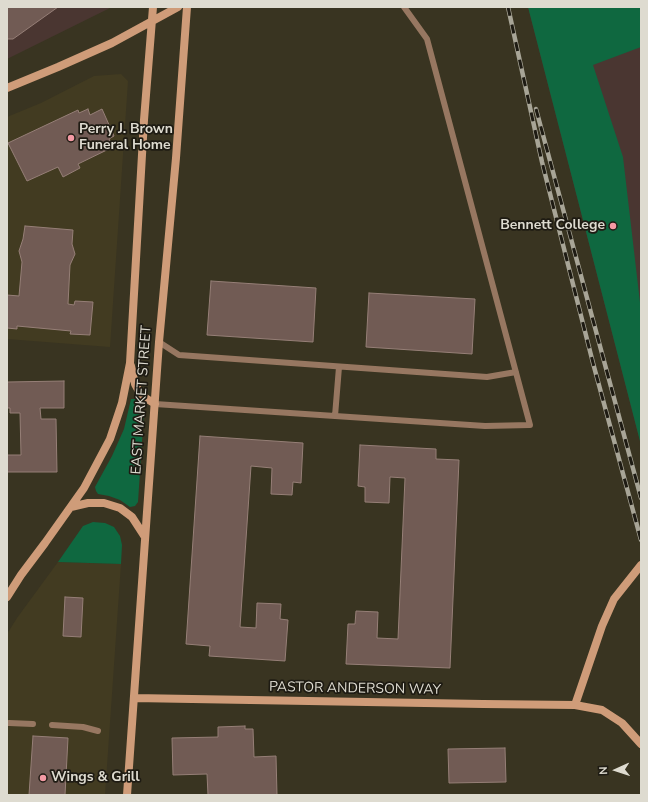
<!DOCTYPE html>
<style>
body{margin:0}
#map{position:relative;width:648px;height:802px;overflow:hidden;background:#393421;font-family:"Nunito Sans",sans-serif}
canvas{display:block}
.frame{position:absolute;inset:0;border:8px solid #dedbd0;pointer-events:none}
.north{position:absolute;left:596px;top:750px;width:40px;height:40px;-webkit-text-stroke:3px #1e1b13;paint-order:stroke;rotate:267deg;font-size:11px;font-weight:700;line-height:16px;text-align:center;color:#dedbd0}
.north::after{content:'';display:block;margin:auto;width:14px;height:18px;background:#dedbd0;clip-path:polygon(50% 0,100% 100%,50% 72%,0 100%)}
</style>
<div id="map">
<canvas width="648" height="802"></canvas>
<div class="frame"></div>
<div class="north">N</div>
</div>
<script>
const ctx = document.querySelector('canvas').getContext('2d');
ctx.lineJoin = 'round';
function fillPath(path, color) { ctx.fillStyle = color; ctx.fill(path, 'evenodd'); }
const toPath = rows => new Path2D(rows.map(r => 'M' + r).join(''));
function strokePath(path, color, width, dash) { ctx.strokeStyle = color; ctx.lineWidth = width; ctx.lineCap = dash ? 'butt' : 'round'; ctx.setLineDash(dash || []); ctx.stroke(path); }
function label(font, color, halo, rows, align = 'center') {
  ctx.font = font + ' "Nunito Sans",sans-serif'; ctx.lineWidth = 3.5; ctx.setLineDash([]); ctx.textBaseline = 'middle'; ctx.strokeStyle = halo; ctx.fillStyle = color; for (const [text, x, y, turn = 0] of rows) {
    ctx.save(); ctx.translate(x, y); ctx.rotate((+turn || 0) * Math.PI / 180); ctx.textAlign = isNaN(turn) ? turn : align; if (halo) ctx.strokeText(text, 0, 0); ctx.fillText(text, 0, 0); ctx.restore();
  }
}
const built = toPath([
 [121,74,128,81,110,347,7,339,7,117,41,103,94,76],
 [58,562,121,564,105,795,7,795,7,634,17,618]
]);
const education = toPath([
 [7,7,112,7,7,59],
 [528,7,641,7,641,445]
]);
const green = toPath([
 [528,7,641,7,641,47,593,65,623,157,641,311,641,445],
 [131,399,135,399,144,412,138,502,135,506,130,507,120,500,109,496,98,494,96,491,95,487,112,456,124,429],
 [93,522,105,523,114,527,120,536,122,545,121,564,58,562,83,526]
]);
const building = toPath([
 [7,7,58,7,13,39,7,39,7,7],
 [88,109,90,115,102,109,114,136,109,139,113,147,78,164,80,168,63,177,58,167,27,181,8,143,78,110,79,113,88,109],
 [25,226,73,230,72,244,75,254,70,265,68,304,74,305,75,301,93,302,90,335,70,334,71,331,17,326,17,329,7,328,7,295,19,296,22,262,19,251,23,239,25,226],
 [211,281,316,288,313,342,207,335,211,281],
 [369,293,475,299,472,354,366,347,369,293],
 [64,381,64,408,40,408,41,419,56,419,57,472,7,472,7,455,21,455,20,413,10,413,10,408,7,408,7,382,64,381],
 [200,436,303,443,301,483,293,482,292,495,271,494,272,468,251,466,240,627,256,628,257,603,281,604,280,619,288,620,285,661,209,656,210,646,186,644,200,436],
 [360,445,436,449,436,459,459,460,450,668,346,664,348,624,355,624,356,611,378,612,377,638,398,639,405,478,390,477,389,503,365,502,365,487,358,486,360,445],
 [65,597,83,598,81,637,63,636,65,597],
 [245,726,245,729,253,729,254,757,276,756,277,795,208,795,207,774,173,775,172,738,218,737,218,727,245,726],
 [33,736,68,738,65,795,29,795,33,736],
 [505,748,506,782,449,783,448,749,505,748]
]);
const lane = toPath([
 [159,342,179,355,487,377,516,372],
 [155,404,485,426,530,425,427,39,404,7],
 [335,416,339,367],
 [9,723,33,724],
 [52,725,83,727,98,731]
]);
const secondary = toPath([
 [7,88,58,67,112,43,178,7],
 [131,366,135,384,141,395,155,404],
 [71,507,88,503,104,503,120,508,132,517,145,537],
 [7,597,21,575,45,543,84,488,110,439,122,403,130,363,144,120,153,7],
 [134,698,483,704,575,705,602,710,622,723,641,744],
 [575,705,602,626,614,599,641,565],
 [127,795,159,342,176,158,187,7]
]);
const rail = toPath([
 [508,7,542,162,593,363,641,540],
 [536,109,641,498]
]);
const markers = [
 [71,138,4,"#f49aa4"],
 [613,226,4,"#f49aa4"],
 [43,778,4,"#f49aa4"]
];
const poiNames = [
 ["Perry J. Brown",79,130],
 ["Funeral Home",79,146],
 ["Bennett College",605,226,"right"],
 ["Wings & Grill",51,778]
];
const streetNames = [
 ["EAST MARKET STREET",142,400,-86],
 ["PASTOR ANDERSON WAY",355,689,1]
];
fillPath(built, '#423b21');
fillPath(education, '#4a3631');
fillPath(green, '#0f6840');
fillPath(building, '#715b54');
strokePath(building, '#967f77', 1);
strokePath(lane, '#977761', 6);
strokePath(secondary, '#cf9c79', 8);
strokePath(rail, '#a8a597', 4.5);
strokePath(rail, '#1e1b13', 3, [9]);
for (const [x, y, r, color] of markers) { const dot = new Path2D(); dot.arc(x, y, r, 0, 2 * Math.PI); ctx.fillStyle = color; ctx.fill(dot); strokePath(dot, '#1e1b13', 1.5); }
label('bold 14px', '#dedbd0', '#1e1b13', poiNames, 'left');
label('14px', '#dedbd0', '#1e1b13', streetNames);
</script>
